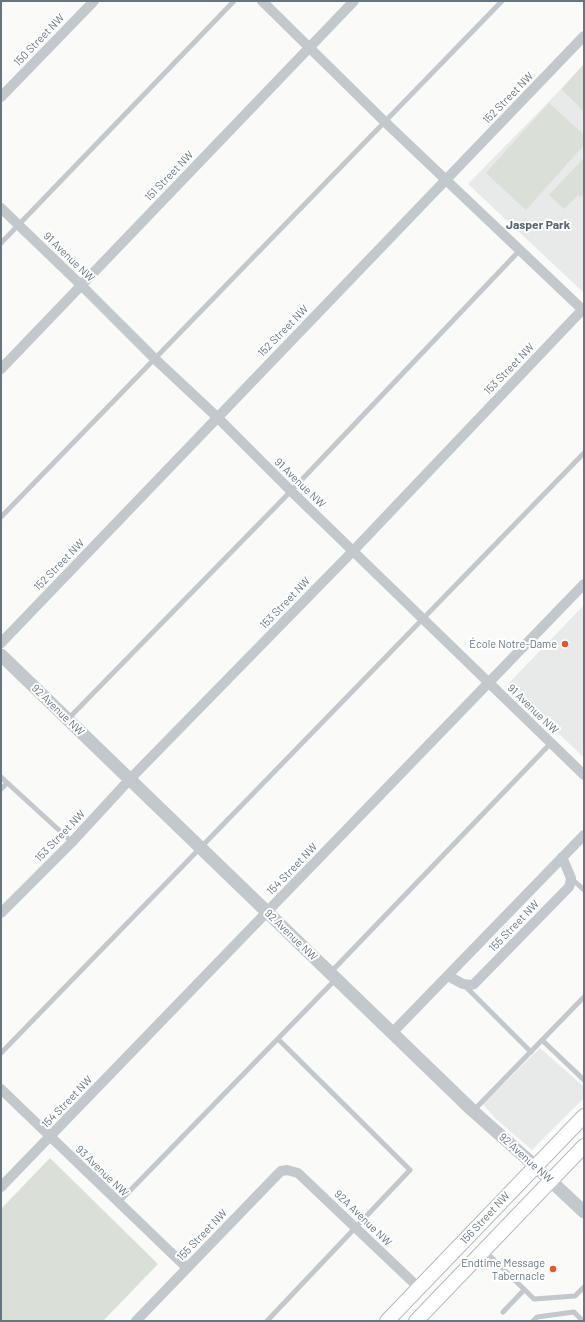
<!DOCTYPE html>
<meta charset="utf-8">
<style>
body{margin:0}
#map{position:relative;width:585px;height:1322px;overflow:hidden;background:#fafaf8;font-family:Barlow,sans-serif}
canvas{display:block}
.frame{position:absolute;inset:0;border:2px solid #657683;pointer-events:none}
</style>
<div id="map">
<canvas width="585" height="1322"></canvas>
<div class="frame"></div>
</div>
<script>
const ctx = document.querySelector('canvas').getContext('2d');
ctx.lineJoin = 'round';
function fillPath(path, color) { ctx.fillStyle = color; ctx.fill(path, 'evenodd'); }
const toPath = rows => new Path2D(rows.map(r => 'M' + r).join(''));
function strokePath(path, color, width, dash) { ctx.strokeStyle = color; ctx.lineWidth = width; ctx.lineCap = dash ? 'butt' : 'round'; ctx.setLineDash(dash || []); ctx.stroke(path); }
function label(font, color, halo, rows, align = 'center') {
  ctx.font = font + ' Barlow,sans-serif'; ctx.lineWidth = 4; ctx.setLineDash([]); ctx.textBaseline = 'middle'; ctx.strokeStyle = halo; ctx.fillStyle = color; for (const [text, x, y, turn = 0] of rows) {
    ctx.save(); ctx.translate(x, y); ctx.rotate((+turn || 0) * Math.PI / 180); ctx.textAlign = isNaN(turn) ? turn : align; if (halo) ctx.strokeText(text, 0, 0); ctx.fillText(text, 0, 0); ctx.restore();
  }
}
const built = toPath([
 [561,89,584,112,584,293,468,184],
 [584,605,584,758,508,684],
 [540,1048,584,1087,584,1098,532,1150,496,1119,483,1104]
]);
const green = toPath([
 [584,64,584,112,561,89],
 [549,103,584,135,584,145,526,210,486,173],
 [584,158,584,194,581,197,578,195,564,209,549,195],
 [50,1158,158,1264,103,1321,1,1321,1,1209]
]);
const service = toPath([
 [1,243,234,1],
 [1,517,502,1],
 [68,719,291,491,520,250],
 [1,777,72,842],
 [1,789,7,783],
 [572,879,584,890],
 [330,973,551,743],
 [465,986,531,1052],
 [542,1040,584,1080],
 [1,1053,584,453],
 [474,1110,584,997],
 [118,1203,335,980],
 [485,1251,534,1299,575,1296,584,1287],
 [503,1312,524,1290],
 [267,1321,410,1170,278,1039],
 [533,1321,537,1317,574,1312,583,1321]
]);
const minor = toPath([
 [262,1,385,122,584,311],
 [1,97,94,1],
 [1,208,81,285,155,359,217,417,291,491,584,775],
 [1,369,354,1],
 [1,643,584,36],
 [1,913,72,842,130,779,353,551,584,308],
 [448,976,463,984,471,985,474,984,569,887,570,884,571,878,562,857],
 [392,1033,584,835],
 [1,1089,187,1268],
 [1,1187,584,584],
 [136,1321,277,1175,281,1171,287,1170,298,1173,419,1288]
]);
const tertiary = toPath([
 [1,655,473,1111,535,1166,584,1212]
]);
const secondary = toPath([
 [387,1321,584,1116],
 [416,1321,584,1146]
]);
const markers = [
 [565,644,4,"#e4572e"],
 [553,1269,4,"#e4572e"]
];
const streetNames = [
 ["150 Street NW",39,40,-46],
 ["152 Street NW",508,98,-46],
 ["151 Street NW",169,176,-46],
 ["91 Avenue NW",69,257,44],
 ["152 Street NW",283,331,-46],
 ["153 Street NW",509,369,-46],
 ["91 Avenue NW",300,483,44],
 ["152 Street NW",59,565,-46],
 ["153 Street NW",285,603,-46],
 ["91 Avenue NW",533,709,44],
 ["92 Avenue NW",58,710,44],
 ["153 Street NW",60,836,-46],
 ["154 Street NW",292,869,-46],
 ["155 Street NW",514,926,-46],
 ["92 Avenue NW",291,935,44],
 ["154 Street NW",67,1102,-46],
 ["92 Avenue NW",526,1158,42],
 ["93 Avenue NW",102,1171,44],
 ["92A Avenue NW",363,1218,44],
 ["156 Street NW",485,1218,-47],
 ["155 Street NW",202,1235,-46]
];
const poiNames = [
 ["École Notre-Dame",557,644],
 ["Endtime Message",545,1263],
 ["Tabernacle",545,1276]
];
const neighbourhoodNames = [
 ["Jasper Park",538,225]
];
fillPath(built, '#e8e9e9');
fillPath(green, '#dadfd7');
strokePath(secondary, '#b3babf', 16);
strokePath(service, '#c3c8cc', 5);
strokePath(minor, '#c3c8cc', 10);
strokePath(tertiary, '#c3c8cc', 13);
strokePath(secondary, '#fff', 14);
for (const [x, y, r, color] of markers) { const dot = new Path2D(); dot.arc(x, y, r, 0, 2 * Math.PI); ctx.fillStyle = color; ctx.fill(dot); strokePath(dot, '#fff', 1.5); }
label('11px', '#657683', '#fff', streetNames);
label('11px', '#657683', '#fff', poiNames, 'right');
label('bold 12px', '#57646e', '#fff', neighbourhoodNames);
</script>
